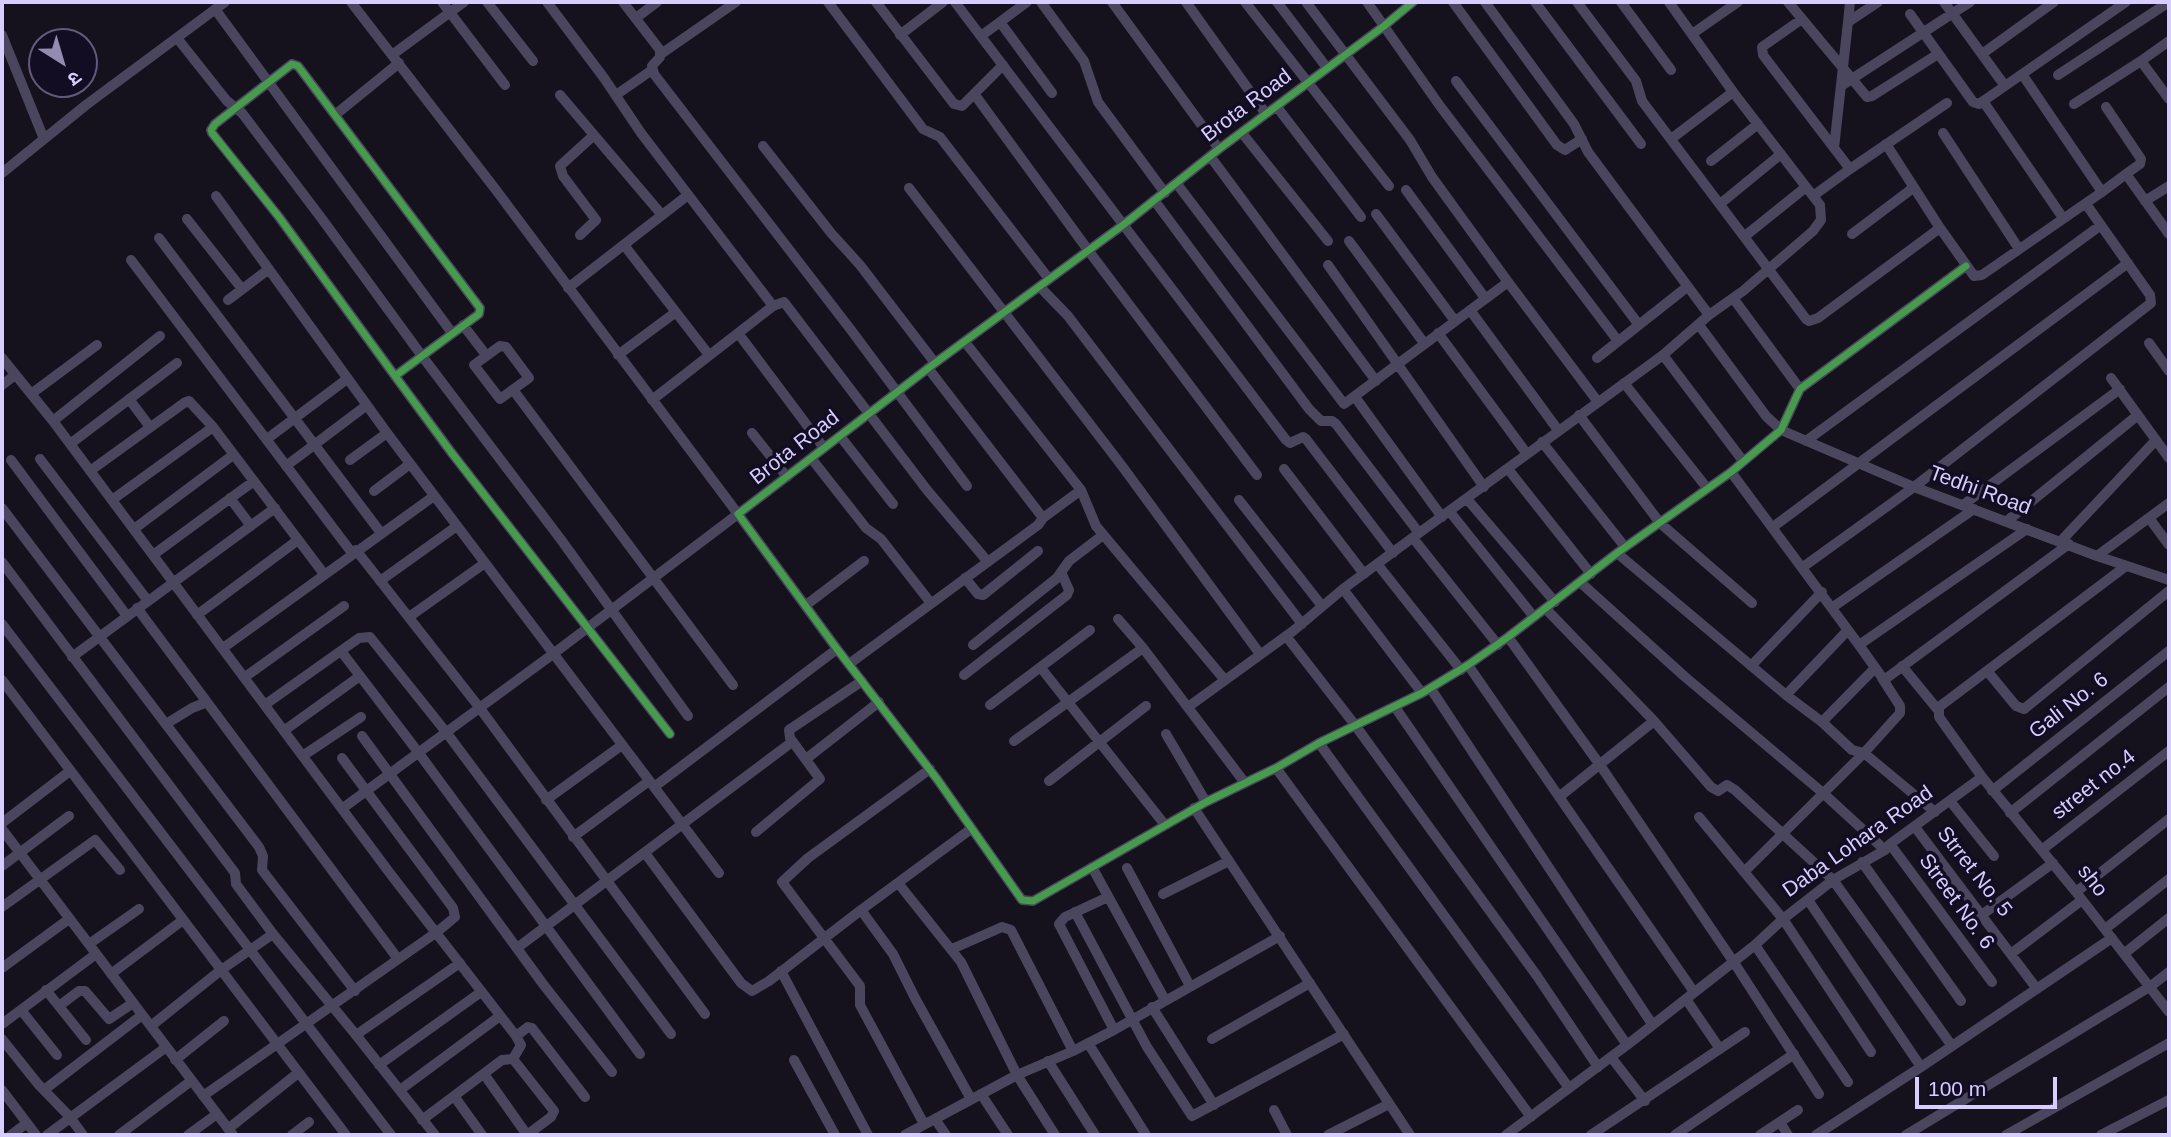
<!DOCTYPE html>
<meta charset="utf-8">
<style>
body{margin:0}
#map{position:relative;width:2171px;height:1137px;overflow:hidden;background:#15121d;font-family:Arial,"Noto Sans Devanagari",sans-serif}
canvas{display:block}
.frame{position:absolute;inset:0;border:4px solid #d7cdff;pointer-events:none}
.north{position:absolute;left:28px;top:28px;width:70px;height:70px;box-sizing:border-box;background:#120d22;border:2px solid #615a7a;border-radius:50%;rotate:143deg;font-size:19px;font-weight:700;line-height:28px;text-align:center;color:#d7cdff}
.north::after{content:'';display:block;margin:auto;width:24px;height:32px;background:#938cb0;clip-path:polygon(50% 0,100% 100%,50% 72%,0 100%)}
.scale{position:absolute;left:1915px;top:1077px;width:142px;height:32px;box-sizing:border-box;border:4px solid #d7cdff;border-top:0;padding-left:9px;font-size:21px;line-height:24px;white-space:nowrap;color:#d7cdff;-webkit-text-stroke:5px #120d22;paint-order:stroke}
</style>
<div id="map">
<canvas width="2171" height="1137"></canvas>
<div class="frame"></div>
<div class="north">उ</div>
<div class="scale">100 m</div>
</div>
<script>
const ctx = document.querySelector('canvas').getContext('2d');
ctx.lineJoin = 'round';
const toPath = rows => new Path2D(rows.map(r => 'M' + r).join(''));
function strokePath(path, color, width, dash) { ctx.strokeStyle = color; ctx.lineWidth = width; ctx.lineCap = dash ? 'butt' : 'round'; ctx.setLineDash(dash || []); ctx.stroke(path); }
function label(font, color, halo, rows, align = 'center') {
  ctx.font = font + ' Arial,sans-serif'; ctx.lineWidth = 7; ctx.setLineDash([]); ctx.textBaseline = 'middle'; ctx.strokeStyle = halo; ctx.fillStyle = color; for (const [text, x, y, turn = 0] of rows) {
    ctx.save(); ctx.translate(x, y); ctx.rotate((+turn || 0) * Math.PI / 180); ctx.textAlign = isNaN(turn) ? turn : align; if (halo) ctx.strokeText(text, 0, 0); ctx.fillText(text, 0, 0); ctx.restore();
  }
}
const minor = toPath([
 [442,2,505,85],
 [487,2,533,61],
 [547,2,604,78,641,133,773,306],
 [623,2,660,50,660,57,652,66,654,74,851,330,967,486],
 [828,2,923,129,940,137,1049,279],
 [876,2,954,104,962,106,1003,65],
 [955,2,1286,440,1290,443,1303,437,1306,439,1393,553],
 [1041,2,1084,61,1098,102,1165,193],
 [1112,2,1219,149],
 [1186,2,1266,114],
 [1245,2,1389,186],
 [1277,2,1327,68],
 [1306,2,1410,140,1432,177,1508,282,1598,402],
 [1367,2,1440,106,1618,341],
 [1413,2,1384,26,1219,149,1123,225,935,363,738,514,837,649,937,779,1022,900,1033,901,1206,802,1276,768,1319,743,1422,693,1468,665,1508,637,1617,553,1731,472,1781,430,1800,389,1966,266],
 [1453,2,1557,145,1565,150,1582,139],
 [1485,2,1574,124,1588,152,1709,315],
 [1535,2,1641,144],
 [1577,2,1636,81,1642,101,1806,319,1809,321,1818,318,1940,228],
 [1621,2,1671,70],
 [1788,2,1867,97,1872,96,1938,54],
 [1850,2,1848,22,1878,2],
 [1944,2,2005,86],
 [215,9,452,333],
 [1910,14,1973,102,1979,104,2126,2],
 [636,18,657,2],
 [1802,19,1762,47,1763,55,1850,169,1947,103],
 [1000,22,1052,93],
 [1692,34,1738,2],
 [2,35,44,139],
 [900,35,943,2],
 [981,36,1027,2],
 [177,38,227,101,242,113,322,219,422,356,562,541,688,716],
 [661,54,736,2],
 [1982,54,2054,2],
 [392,55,464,2],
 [2141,61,2169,41],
 [2022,74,2102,192,2126,174],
 [2058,75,2169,2],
 [1456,81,1639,325],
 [1841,86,1970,2],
 [560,95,662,215],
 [616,95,652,70],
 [975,95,1088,250,1257,475],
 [1983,101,2063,218],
 [2074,104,2141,61,2169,99],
 [1277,107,1361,217],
 [2106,107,2141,159,2140,164,2126,174,2169,234],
 [335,115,399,63],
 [1242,133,1328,241],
 [1943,133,2019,249],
 [1671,139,1733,92],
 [1886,144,1940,228,1974,276,1982,275,2102,192],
 [763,146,831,233,860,265,935,363],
 [1834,148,1848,22],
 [1210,156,1376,381],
 [1711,161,1758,124],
 [2,173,86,105,225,2],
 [1177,184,1344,404,1508,282],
 [909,188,1122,466,1260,654],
 [1406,190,1485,298],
 [216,196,387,433,719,873],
 [1813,196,1850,169],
 [1154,200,1309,409,1321,421,1332,421,1336,424,1419,533],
 [2145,201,2169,186],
 [1720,204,1781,154],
 [1376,214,1455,321],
 [187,219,242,289],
 [1852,234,1913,188],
 [580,235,596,220,563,176,560,166,594,135],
 [1745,236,1806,187],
 [159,238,381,533],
 [1349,241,1424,343],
 [624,245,709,355],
 [131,260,352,553],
 [1328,265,1484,487],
 [1040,287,1068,316,1302,624],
 [568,288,688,195],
 [1733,298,1800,389],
 [228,300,269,269],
 [1470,310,1558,430],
 [463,325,486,355],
 [1699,325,1766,416,1781,430,1914,487,2097,556,2169,580],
 [738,333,824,448],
 [1438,333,1527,454],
 [965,342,1081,490,1096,526,1224,679],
 [2149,343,2169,371],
 [500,346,506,347,529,378,500,399,474,365,500,346],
 [618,355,676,312],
 [1663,355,1743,461],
 [2,358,53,421,392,876,516,1036,521,1045,513,1059],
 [1597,358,1687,287],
 [395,376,479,314,480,308,298,66,292,64,215,124,211,130,212,133,279,217,395,376,451,452,670,734],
 [2111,378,2169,458],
 [1624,383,1707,488],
 [2,385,15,375],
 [514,391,733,685],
 [31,394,97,345],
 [1355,397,1442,517],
 [129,399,150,427],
 [652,400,773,306,784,302,927,490,988,562],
 [1579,415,1660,523,1752,603],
 [53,421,160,336],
 [752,433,787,477],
 [840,436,893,504],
 [267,439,347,379],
 [1806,441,2101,225],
 [1542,442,1625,547],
 [70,444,177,363],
 [811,458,866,528,881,539,930,602],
 [40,459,148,601],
 [11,460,127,616],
 [350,460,387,433],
 [286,466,367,405],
 [1284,469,1364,574],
 [1508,469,1591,574],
 [90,471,184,403,189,401,213,427,324,574],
 [1731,472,1859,645,2027,529],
 [374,491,410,464],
 [230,498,251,526],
 [1467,499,1555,602],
 [112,500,213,427],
 [1239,500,1322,606],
 [1963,505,2120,389],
 [2,508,259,847,263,856,262,870,355,991],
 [1450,512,1534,617],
 [1043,518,1081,490],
 [2149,518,2169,545],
 [2007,521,2138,415],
 [1773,527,2128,263],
 [134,529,233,455],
 [1413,538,1498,645],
 [2061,541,2156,440],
 [356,550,479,707,705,1014],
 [1617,553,1786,695,1822,722,1852,750,1864,753,1935,812],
 [153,555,254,481],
 [2097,556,2169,503],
 [2,562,235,873,236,884,273,934,356,1035,435,1135],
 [1378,565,1461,670],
 [1803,567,1914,487,2151,303,2150,295,2086,204],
 [965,578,978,594,983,595,1038,551],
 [380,581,457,526],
 [1580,582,1684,676,1823,793,1885,850],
 [1343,589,1422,693],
 [806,605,864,561],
 [1833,607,1974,509],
 [137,608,398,959],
 [1546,609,1654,721,1711,787,1718,791,1727,785,1735,790,1833,880,1952,1046],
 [197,615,298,540],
 [409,617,485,563],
 [1118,619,1143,648,1245,783],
 [2,624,391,1135],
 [1286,636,1355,725,1537,976,1598,1067],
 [1508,637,1600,765,1733,961,1819,1094],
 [973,645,1057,578,1069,561,1103,535],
 [1859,645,1884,680,2069,544],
 [223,648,434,496],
 [341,651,418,752,640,1054],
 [72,657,275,508],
 [849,664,1038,525,1043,518,928,368],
 [1468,665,1694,992],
 [1751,666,1822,592],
 [1902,666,1938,710],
 [1041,668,1165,825],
 [1988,672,2016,706,2024,709,2169,591],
 [964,675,1067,595,1069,590,1061,572],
 [245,677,344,606],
 [2,680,346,1135],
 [1431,689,1652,1024],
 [1786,695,1848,630],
 [266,704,359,638,370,637,446,732,671,1034],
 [990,705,1090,630],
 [1188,707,1293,631,1343,589,1419,533,1663,355,1709,315,1743,291,1813,231,1821,220,1820,205,1733,92,1669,2],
 [1395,707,1627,1045],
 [1822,722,1875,668],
 [166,724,192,708,207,702],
 [285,730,360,676],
 [1166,734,1206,802],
 [362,736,543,984,612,1072],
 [1014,741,1143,648],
 [1319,743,1569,1088],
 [304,755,361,717],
 [806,759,879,702],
 [1276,768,1531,1117],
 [1982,777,2076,892,2169,1012],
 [1049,781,1146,706],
 [654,787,837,649],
 [1992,791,2169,651],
 [1559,797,1654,721],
 [546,800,622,745],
 [1950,801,1994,856],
 [343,808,553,654,738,514,496,190,351,2],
 [1194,808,1410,1135],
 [2010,813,2169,687],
 [1699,817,1783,919,1871,1052],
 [2,823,70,771],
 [1915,827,2037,989],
 [2,829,233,1135],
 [756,832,820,779,790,738,789,730,862,681],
 [573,837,649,781],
 [1890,844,1992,982],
 [2043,849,2169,751],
 [645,853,741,983,752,991,769,981,861,910,971,829],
 [1862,862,1961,1001],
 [2,866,69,816],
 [1092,867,1165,1000],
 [1127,868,1190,986],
 [1744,872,1864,753,1900,713,1900,706,1882,678],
 [898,883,961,962,1017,1075,1055,1135],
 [2076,892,2169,819],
 [1163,894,1229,861],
 [1108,897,1065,917,1059,924,1114,1030],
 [1808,900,1921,1067],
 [2,907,95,840,120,870],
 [861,910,893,954,915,998,971,1099],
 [1075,912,1147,1047,1192,1116,1344,1034],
 [1983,914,2053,863],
 [2105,929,2169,879],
 [89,944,139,909],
 [1755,945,1848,1082],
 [517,948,792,742],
 [952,949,1002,927,1011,930,1073,1051],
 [2012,953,2082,900],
 [2125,953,2169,918],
 [2,968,69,919],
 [781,971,868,1135],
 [111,974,183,920],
 [46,990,86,1040],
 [1686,999,1720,1049],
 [59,1006,79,991,85,991,109,1019,133,1003],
 [1152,1007,1214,1105],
 [21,1010,57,1055],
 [2,1024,96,954],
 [151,1026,221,970,273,934],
 [356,1035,460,963],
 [516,1036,528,1027,532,1028,585,1097],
 [2,1039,38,1084,69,1116,83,1135],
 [1212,1039,1310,983],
 [1088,1043,1146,1135],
 [1611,1057,1645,1101],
 [175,1060,224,1021],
 [794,1060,835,1135],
 [1048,1061,1095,1135],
 [379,1065,481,992],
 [484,1074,527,1135],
 [2,1090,36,1135],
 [44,1090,142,1015],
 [400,1090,500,1016],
 [981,1094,1008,1135],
 [203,1096,437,932,455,917,453,908,342,758],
 [454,1096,482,1135],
 [1274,1110,1287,1135],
 [935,1119,946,1135],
 [422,1120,502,1060,513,1059,554,1111,551,1117,527,1135],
 [1780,1122,1788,1135],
 [924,1124,860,1005,860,986,782,882,808,858,930,769],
 [228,1129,298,1073],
 [11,1135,27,1123],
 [47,1135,165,1048],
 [119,1135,191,1081],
 [188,1135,217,1114],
 [292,1135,309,1122],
 [905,1135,1017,1075,1073,1051,1114,1030,1280,936],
 [1328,1135,1389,1104],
 [1506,1135,1627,1045,1755,945,1783,919,1833,880,1885,850,1890,844,1982,777,1939,717,1939,707,2126,566],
 [1591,1135,1745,1032],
 [1675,1135,1794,1054],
 [1760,1135,1798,1110],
 [1816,1135,1921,1067,2112,938],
 [1906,1135,2151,986,2169,972],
 [2006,1135,2169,1043],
 [2101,1135,2169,1100]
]);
const cycleway = toPath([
 [1413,2,1384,26,1219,149,1123,225,935,363,738,514,837,649,937,779,1022,900,1033,901,1206,802,1276,768,1319,743,1422,693,1468,665,1508,637,1617,553,1731,472,1781,430,1800,389,1966,266],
 [395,376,479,314,480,308,298,66,292,64,215,124,211,130,212,133,279,217,395,376,451,452,670,734]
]);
const streetNames = [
 ["Brota Road",1247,106,-37],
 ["Brota Road",795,448,-38],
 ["Tedhi Road",1980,491,20],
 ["Gali No. 6",2069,706,-38],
 ["street no.4",2094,785,-38],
 ["Daba Lohara Road",1858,842,-35],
 ["Strret No. 5",1974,872,52],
 ["sho",2092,881,52],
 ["Street No. 6",1956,902,54]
];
strokePath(minor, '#49465e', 10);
strokePath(cycleway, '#469c4c', 7);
label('21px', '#d7cdff', '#120d22', streetNames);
</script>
